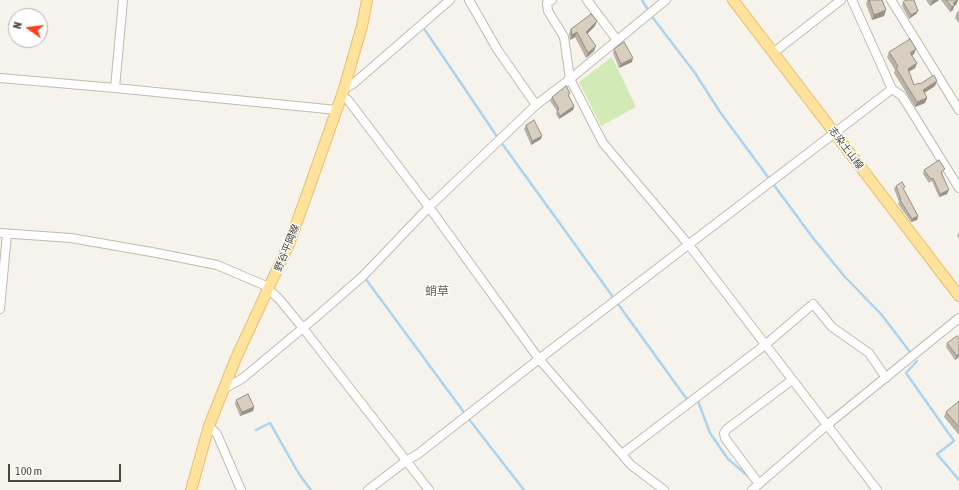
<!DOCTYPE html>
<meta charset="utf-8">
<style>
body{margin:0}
#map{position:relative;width:959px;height:490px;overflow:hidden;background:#f6f3ec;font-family:"Asap Condensed",sans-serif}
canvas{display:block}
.north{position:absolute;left:8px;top:8px;width:40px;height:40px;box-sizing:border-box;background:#fff;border:1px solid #b7b4b0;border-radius:50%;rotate:284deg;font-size:11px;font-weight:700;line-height:16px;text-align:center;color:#4b4439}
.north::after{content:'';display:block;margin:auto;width:14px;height:18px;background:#fc3f1d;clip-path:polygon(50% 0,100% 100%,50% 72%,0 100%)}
.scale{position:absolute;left:8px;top:464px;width:113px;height:18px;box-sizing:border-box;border:2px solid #4b4439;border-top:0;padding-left:5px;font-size:12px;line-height:14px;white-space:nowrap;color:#4b4439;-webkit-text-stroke:3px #fff;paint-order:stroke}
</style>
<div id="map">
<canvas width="959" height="490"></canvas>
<div class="north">N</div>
<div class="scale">100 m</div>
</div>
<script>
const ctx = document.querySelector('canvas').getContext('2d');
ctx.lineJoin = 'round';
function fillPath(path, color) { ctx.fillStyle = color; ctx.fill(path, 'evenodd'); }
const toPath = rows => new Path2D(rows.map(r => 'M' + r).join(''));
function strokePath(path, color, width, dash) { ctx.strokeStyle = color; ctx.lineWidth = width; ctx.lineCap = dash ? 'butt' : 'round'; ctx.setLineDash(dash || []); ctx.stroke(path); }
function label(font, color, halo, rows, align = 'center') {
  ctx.font = font + ' "Asap Condensed","Noto Sans JP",sans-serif'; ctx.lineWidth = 3; ctx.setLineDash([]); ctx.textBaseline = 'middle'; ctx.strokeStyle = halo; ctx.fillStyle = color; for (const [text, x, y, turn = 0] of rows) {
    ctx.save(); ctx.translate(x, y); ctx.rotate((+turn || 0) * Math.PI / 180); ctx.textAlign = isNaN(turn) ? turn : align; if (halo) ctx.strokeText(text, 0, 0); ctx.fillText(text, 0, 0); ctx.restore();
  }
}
const green = toPath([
 [612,57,636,107,601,126,579,82]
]);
const stream = toPath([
 [642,0,653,18,695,73,720,112,813,238,845,277,881,314,910,352],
 [425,30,498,138,686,398,690,399],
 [365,278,463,411],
 [917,361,906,373,954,441,937,454,959,480],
 [695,400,698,401,710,433,728,459,748,476],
 [468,418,524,490],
 [256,430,270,423,299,474,311,490]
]);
const minor = toPath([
 [469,0,497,49,536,105],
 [552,0,547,3,548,11,564,37,570,79,603,143,689,245,877,490],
 [587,0,617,40],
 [852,0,892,89,902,96,959,188],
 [891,0,959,110],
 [773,53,841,0],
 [0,78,115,88,337,110],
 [115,88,123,0],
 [344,89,353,84,450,0],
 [341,95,348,100,429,207,539,359,631,465,664,490],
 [0,233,71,238,157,253,217,265,264,285,279,299,303,328,429,490],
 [0,309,7,234],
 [224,389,243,378,315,318,363,276,429,207,536,105,570,79,666,0],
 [209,426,217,434,241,490],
 [622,454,765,345,813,304,832,327,869,353,886,378],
 [759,484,725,438,724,433,727,429,792,380],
 [368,490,406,461,418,454,539,359,892,89],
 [752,490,827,425,959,318]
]);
const major = toPath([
 [733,0,959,296],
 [191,490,209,426,236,358,289,244,307,194,344,89,362,26,367,0]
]);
const wall = toPath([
 [867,0,882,0,886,10,884,16,872,20,866,4,867,1],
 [926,0,939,0,930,6],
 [941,0,958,0,956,5,954,6,953,10,950,12],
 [903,2,918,11,916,14,909,19,902,6],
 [959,11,959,23,955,18,957,12],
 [595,26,587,34,594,51,586,58,575,37,570,40,569,34,571,29],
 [614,49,632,62,619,68,613,53],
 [889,52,914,54,912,56,917,63,915,68,909,72,914,85,920,84,935,86,924,93,927,98,925,103,915,107,894,73,895,70,887,57],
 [570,93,569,96,574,106,573,110,559,119,556,114,557,111,550,101,552,97],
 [526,125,541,139,531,145,524,129],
 [924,170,943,173,942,174,947,194,939,197,932,181,929,183,923,174],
 [896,186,904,190,918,216,917,220,911,222,898,204,899,202,894,189],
 [959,232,959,238,957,236],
 [959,339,959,357,955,360,946,347,947,343],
 [236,400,254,407,253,411,240,416,235,404],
 [959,401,959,435,944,417,946,412]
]);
const shadedWall = toPath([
 [934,0,939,0,930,6,932,1],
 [958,0,956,5,954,6,953,10,950,12,953,3],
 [886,10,884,16,872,20,874,15],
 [918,11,916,14,909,19,911,15],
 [597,21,595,26,584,37,586,32],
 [577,32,575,37,570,40,572,35],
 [596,46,594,51,586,58,588,53],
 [916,49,914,54,908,58,910,53],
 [633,58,632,62,619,68,621,64],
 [917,63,915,68,906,73,908,69],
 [937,81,935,86,921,95,923,90],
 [927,98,925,103,915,107,917,102],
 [574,106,573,110,559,119,560,116],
 [542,136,541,139,531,145,532,141],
 [949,190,947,194,939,197,940,194],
 [918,216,917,220,911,222,912,219],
 [959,354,959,357,955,360,957,356],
 [254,407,253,411,240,416,242,412]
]);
const building = toPath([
 [869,0,882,0,886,10,874,15,869,0],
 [906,0,914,0,918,11,911,15,903,2,906,0],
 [946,0,958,0,953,3,955,5,952,7,946,0],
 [591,14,597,21,586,32,596,46,588,53,577,32,572,35,571,29,591,14],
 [910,39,916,49,910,53,917,63,908,69,914,85,919,83,920,84,934,75,937,81,923,90,927,98,917,102,896,68,898,66,889,52,910,39],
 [624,42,633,58,621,64,614,49,624,42],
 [566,86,570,93,568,95,574,106,560,116,557,110,559,109,552,97,566,86],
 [534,120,542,136,532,141,526,125,534,120],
 [939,160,945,169,941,172,949,190,940,194,933,178,931,179,924,170,939,160],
 [902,182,905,187,903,188,918,216,912,219,900,200,901,200,896,186,902,182],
 [957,336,959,339,959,354,957,356,947,343,957,336],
 [248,394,254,407,242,412,236,400,248,394],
 [959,401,959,427,946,412,959,401]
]);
const streetNames = [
 ["志染土山線",846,148,53],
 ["野谷平岡線",287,248,-68]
];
const quarterNames = [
 ["蛸草",437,291]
];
fillPath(green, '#d2eab5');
strokePath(stream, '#a9d4f2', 2.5);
strokePath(minor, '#c2bbae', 10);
strokePath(major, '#e6c16a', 12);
strokePath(minor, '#fff', 8);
strokePath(major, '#ffe39c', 10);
fillPath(wall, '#bab2a6');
fillPath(shadedWall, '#979187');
fillPath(building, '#d8cfc1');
strokePath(building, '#979187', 1);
label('10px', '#4b4439', '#fff', streetNames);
label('12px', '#6e6250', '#fff', quarterNames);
</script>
